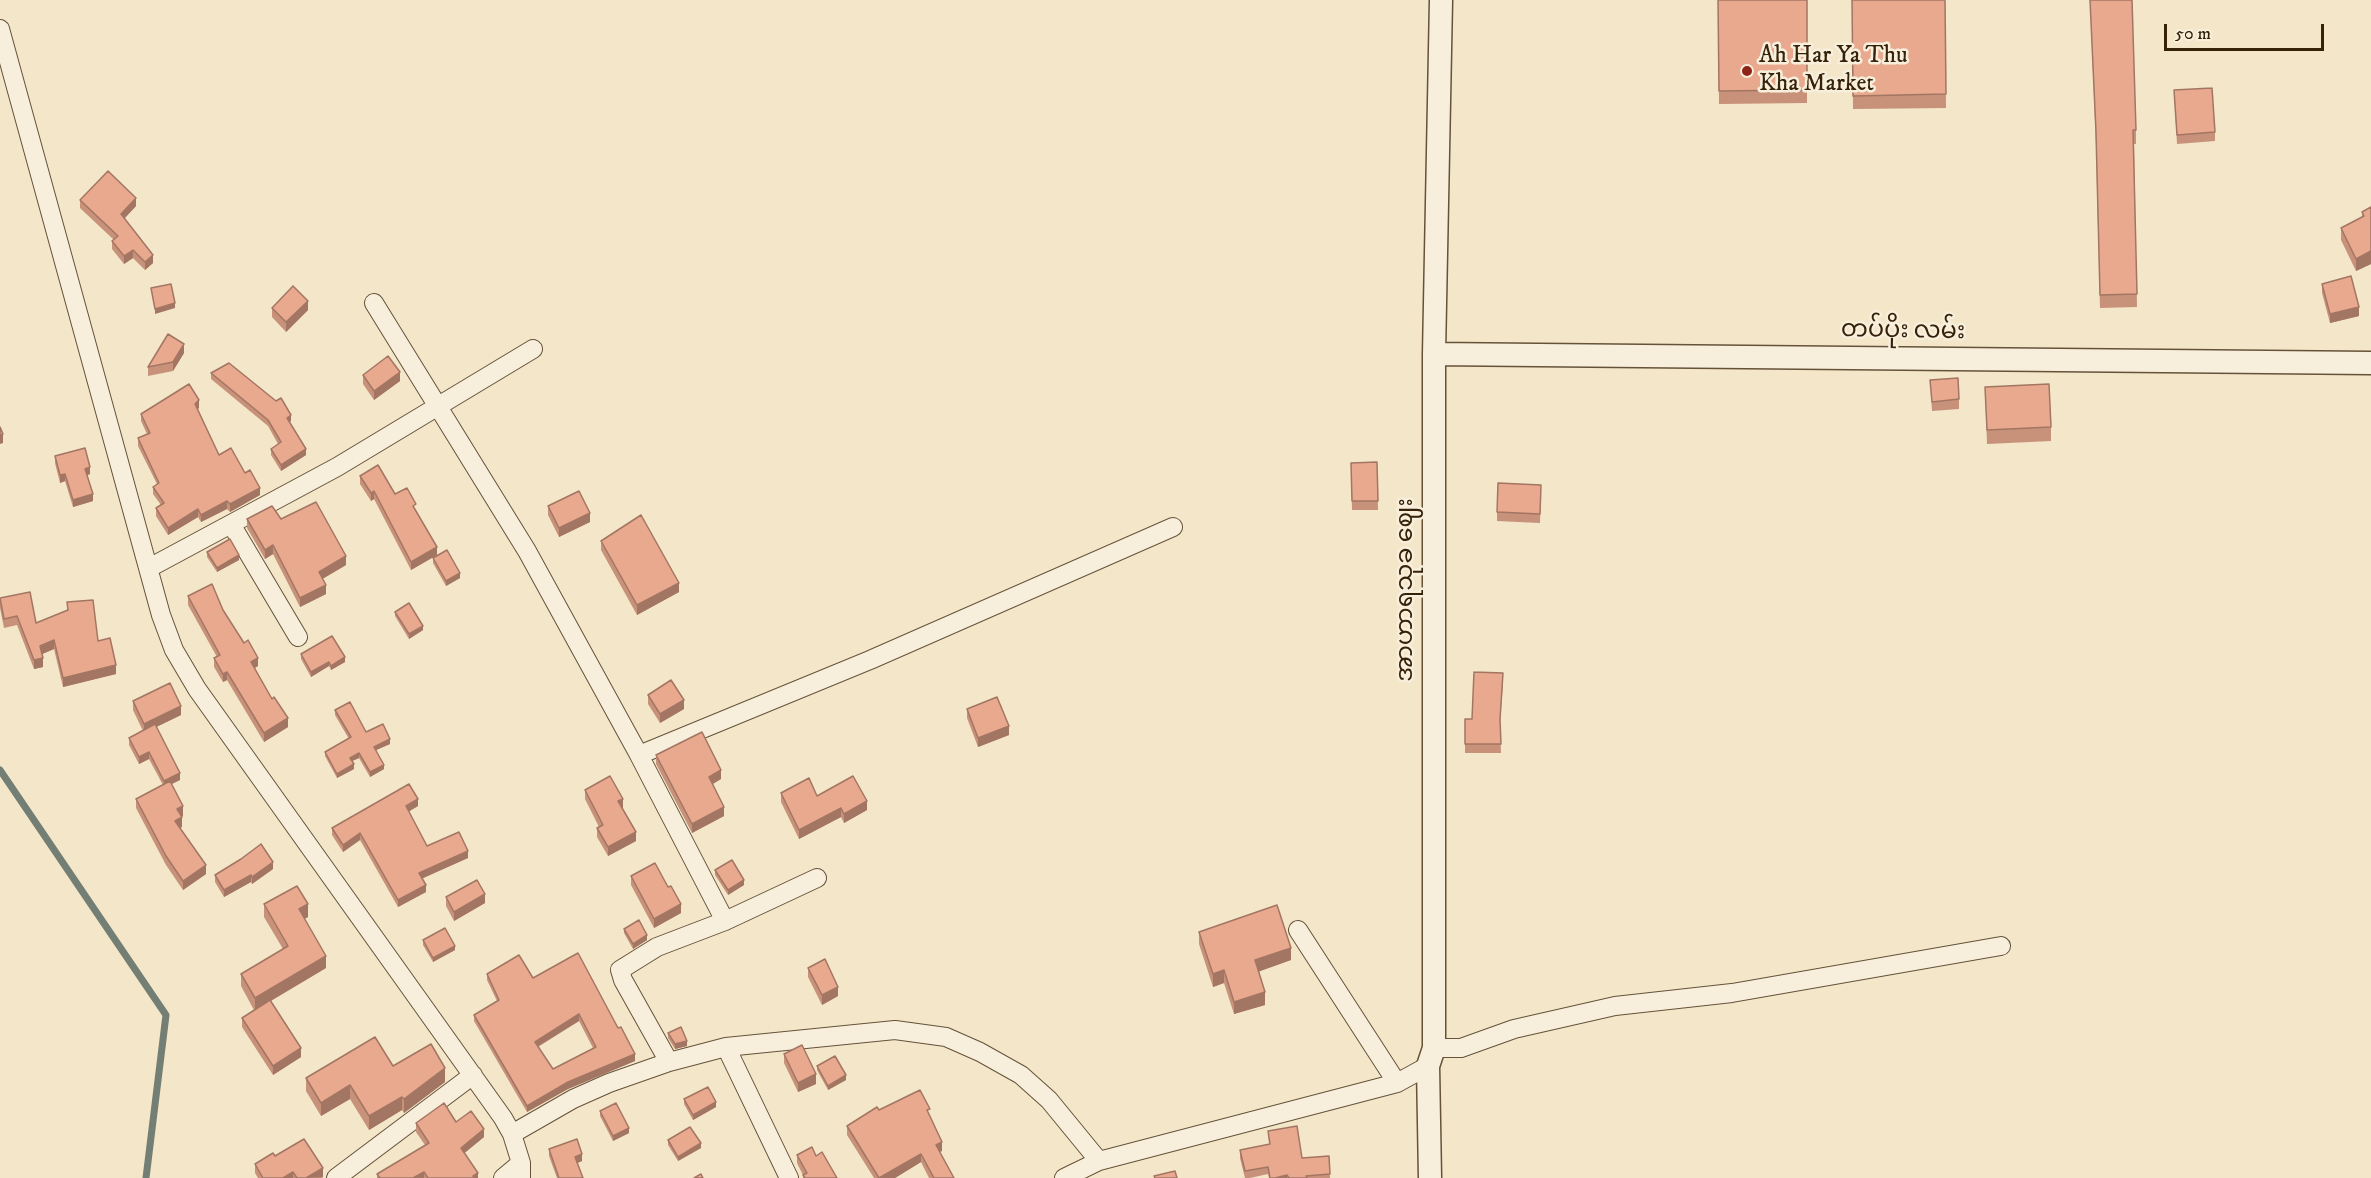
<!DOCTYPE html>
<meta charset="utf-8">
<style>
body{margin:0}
#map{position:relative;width:2371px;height:1178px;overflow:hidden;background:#f3e6c9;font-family:"IM FELL DW Pica",serif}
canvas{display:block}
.scale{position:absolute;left:2164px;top:24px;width:160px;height:27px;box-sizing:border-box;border:3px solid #362109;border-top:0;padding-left:8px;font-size:18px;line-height:21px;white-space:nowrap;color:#362109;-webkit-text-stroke:4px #f7efdc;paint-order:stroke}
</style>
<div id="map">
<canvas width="2371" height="1178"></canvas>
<div class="scale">50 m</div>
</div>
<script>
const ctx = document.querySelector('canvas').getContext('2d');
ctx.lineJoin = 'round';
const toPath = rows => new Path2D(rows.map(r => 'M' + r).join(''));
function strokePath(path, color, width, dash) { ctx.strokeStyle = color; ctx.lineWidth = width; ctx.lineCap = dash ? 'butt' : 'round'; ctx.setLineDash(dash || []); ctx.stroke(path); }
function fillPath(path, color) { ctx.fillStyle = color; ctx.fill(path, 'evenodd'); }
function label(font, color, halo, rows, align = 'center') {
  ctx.font = font + ' "IM FELL DW Pica","Noto Sans Myanmar",serif'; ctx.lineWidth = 5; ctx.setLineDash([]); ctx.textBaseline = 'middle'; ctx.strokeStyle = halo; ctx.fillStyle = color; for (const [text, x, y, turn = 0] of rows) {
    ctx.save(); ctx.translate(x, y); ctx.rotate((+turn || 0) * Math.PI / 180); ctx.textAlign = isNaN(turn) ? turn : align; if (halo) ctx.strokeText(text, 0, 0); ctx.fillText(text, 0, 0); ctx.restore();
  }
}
const stream = toPath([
 [0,770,166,1015,146,1178]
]);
const minor = toPath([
 [0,29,161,615,174,650,197,689,503,1118,512,1134,521,1163,521,1178],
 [374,303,527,551,639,755,725,921],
 [231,524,298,637],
 [149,568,337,467,533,349],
 [639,755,870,660,1173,527],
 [1298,930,1397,1083],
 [726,1047,789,1178],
 [1434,1048,1461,1048,1514,1029,1615,1006,1732,993,2001,946],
 [669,1062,623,980,620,970,657,947,725,921,817,878],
 [512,1134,573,1099,609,1083,669,1062,726,1047,895,1030,946,1037,980,1052,1021,1075,1049,1100,1099,1161],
 [336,1178,473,1075],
 [503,1178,521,1163],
 [1064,1178,1099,1161,1397,1083,1428,1066]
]);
const tertiary = toPath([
 [1434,354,2371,363],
 [1430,1178,1428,1066,1434,1048,1434,354,1441,0]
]);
const wall = toPath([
 [1718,0,1807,0,1807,103,1719,104],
 [1852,0,1945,0,1946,108,1853,109],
 [2090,0,2132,0,2136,130,2136,144,2134,144,2137,307,2100,308,2096,145],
 [2174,90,2215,132,2215,141,2177,144],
 [80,200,136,206,124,219,153,263,145,270,133,258,124,264,112,249,112,241,114,240,80,208],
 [2371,207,2371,264,2356,271,2341,240,2341,228,2362,217,2362,212],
 [2322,284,2359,316,2330,323,2322,293],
 [272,308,308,310,286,332,272,317],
 [184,353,173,371,148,376,148,367],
 [211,373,291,421,289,422,306,455,281,471,271,455,271,449,278,444,268,426,211,379],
 [363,375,400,381,374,400,363,384],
 [1930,380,1959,399,1959,409,1932,411],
 [1985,387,2051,427,2051,441,1987,444],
 [199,408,198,409,219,455,245,473,260,495,230,512,227,509,201,522,198,517,168,535,156,516,156,508,161,505,153,494,153,487,157,484,138,446,138,438,147,434,141,421,141,414],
 [55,456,90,474,87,475,93,501,73,507,65,481,60,483,55,463],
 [1377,462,1378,510,1352,510,1351,463],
 [360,476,395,494,416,511,437,555,411,570,374,499,371,501,360,484],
 [1541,485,1540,523,1497,521,1497,512],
 [548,506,590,522,559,537,548,515],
 [247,519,281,519,346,565,322,579,326,594,300,607,273,554,265,559,247,528],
 [601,541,679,592,637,615,601,550],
 [207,552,239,560,217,572,207,557],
 [433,558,460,578,446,586,433,563],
 [188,596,223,610,258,666,255,668,288,727,264,742,227,680,223,682,214,667,214,658,217,657,188,605],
 [0,598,36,623,67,610,67,602,98,641,116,674,63,687,54,649,42,654,43,667,34,669,17,625,4,628,0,608],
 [395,612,423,630,409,639,395,616],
 [301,654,345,662,331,670,329,666,311,677,301,659],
 [1503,683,1500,724,1501,753,1465,753,1465,719,1472,719],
 [648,695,684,709,660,723,648,704],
 [133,701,181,715,156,727,180,780,171,784,183,816,181,816,182,827,180,828,206,874,183,890,166,865,136,808,136,799,163,785,149,759,139,764,129,745,129,738,143,731,133,710],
 [967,709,1009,735,978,747,967,718],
 [335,710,366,732,390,744,376,750,384,769,370,777,359,758,352,761,354,769,337,778,325,756,325,752,349,739,335,715],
 [656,755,721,779,713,784,724,816,692,833,656,764],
 [585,790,623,808,622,808,636,841,608,856,597,837,597,828,599,827,585,799],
 [781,793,817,796,867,810,844,823,841,817,799,839,781,802],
 [418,806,408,812,427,846,468,858,422,878,426,892,398,907,360,840,343,852,332,835,332,828],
 [273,869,252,884,251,882,224,897,215,882,215,875],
 [715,870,744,885,728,895,715,875],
 [631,876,681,913,654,928,631,885],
 [446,897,485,903,454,921,446,906],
 [264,904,308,917,304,919,326,968,271,1001,301,1057,273,1075,242,1027,242,1018,254,1010,241,986,241,974,283,949,264,917],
 [624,929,647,940,633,949,624,933],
 [1199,932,1291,960,1259,971,1265,1005,1234,1014,1224,983,1213,987,1199,944],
 [423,940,455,950,433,962,423,945],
 [808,968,838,996,822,1005,808,977],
 [487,974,533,978,635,1061,568,1089,527,1112,474,1021,474,1015,497,1001,487,980],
 [579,1021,593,1048,553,1069,538,1047],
 [668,1033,687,1046,675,1049,668,1038],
 [784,1054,816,1084,798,1092,784,1063],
 [393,1066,445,1082,404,1113,402,1110,369,1130,350,1099,321,1116,306,1091,306,1078],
 [817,1066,846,1080,828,1090,817,1070],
 [684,1099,716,1107,693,1120,684,1104],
 [879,1110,930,1116,942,1151,940,1152,954,1178,929,1178,921,1162,895,1178,874,1178,847,1135,847,1126],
 [600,1111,629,1133,613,1141,600,1116],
 [456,1122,484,1137,464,1153,478,1178,377,1178,377,1174,425,1145,416,1132,416,1123],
 [1268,1131,1302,1158,1329,1156,1330,1178,1269,1178,1268,1174,1250,1178,1245,1178,1240,1158,1240,1150,1269,1144],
 [668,1140,701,1148,678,1161,668,1145],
 [549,1149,582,1161,577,1163,583,1178,557,1178,549,1156],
 [797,1155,816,1156,837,1178,803,1178,803,1175,797,1163],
 [275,1156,323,1177,322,1178,258,1178,255,1173,255,1164]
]);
const shadedWall = toPath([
 [136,198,136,206,121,222,121,214],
 [133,250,133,258,124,264,124,256],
 [2371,251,2371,264,2356,271,2356,259],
 [153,255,153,263,145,270,145,262],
 [308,301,308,310,286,332,286,322],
 [175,303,175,308,155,314,155,309],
 [2359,307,2359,316,2330,323,2330,314],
 [184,344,184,353,173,371,173,362],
 [400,372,400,381,374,400,374,391],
 [199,400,199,408,195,411,195,404],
 [291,415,291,421,287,424,287,418],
 [3,434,3,443,0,444,0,435],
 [306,449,306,455,281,471,281,465],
 [90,467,90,474,85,476,85,469],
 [65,474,65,481,60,483,60,475],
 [260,488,260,495,230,512,230,504],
 [374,491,374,499,371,501,371,493],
 [93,494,93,501,73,507,73,500],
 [227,501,227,509,201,522,201,515],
 [198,509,198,517,168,535,168,528],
 [590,513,590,522,559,537,559,528],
 [273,545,273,554,265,559,265,550],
 [437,547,437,555,411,570,411,562],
 [239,555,239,560,217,572,217,568],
 [346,556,346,565,319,581,319,572],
 [460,573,460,578,446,586,446,581],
 [679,583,679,592,637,615,637,605],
 [326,585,326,594,300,607,300,598],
 [423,626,423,630,409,639,409,634],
 [54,640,54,649,40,655,40,646],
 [345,657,345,662,331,670,331,666],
 [43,658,43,667,34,669,34,660],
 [258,658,258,666,251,670,251,662],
 [329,662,329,666,311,677,311,672],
 [116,665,116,674,63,687,63,678],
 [227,672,227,680,223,682,223,674],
 [684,700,684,709,660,723,660,714],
 [181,706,181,715,144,733,144,724],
 [288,718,288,727,264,742,264,733],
 [1009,726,1009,735,978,747,978,738],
 [390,739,390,744,374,751,374,747],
 [149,752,149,759,139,764,139,757],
 [359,753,359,758,350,762,350,758],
 [354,764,354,769,337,778,337,774],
 [384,765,384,769,370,777,370,772],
 [721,770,721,779,709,786,709,777],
 [180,773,180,780,164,788,164,781],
 [418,799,418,806,406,813,406,806],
 [623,799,623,808,618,810,618,801],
 [867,801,867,810,844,823,844,814],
 [183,806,183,816,177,818,177,809],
 [724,807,724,816,692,833,692,824],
 [841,808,841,817,799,839,799,830],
 [182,817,182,827,175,830,175,821],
 [636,832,636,841,608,856,608,847],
 [360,833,360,840,343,852,343,845],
 [468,851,468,858,419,880,419,873],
 [273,862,273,869,252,884,252,877],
 [206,865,206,874,183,890,183,881],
 [251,875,251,882,224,897,224,890],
 [744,880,744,885,728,895,728,890],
 [426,885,426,892,398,907,398,900],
 [485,894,485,903,454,921,454,912],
 [308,904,308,917,299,922,299,909],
 [681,904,681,913,654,928,654,919],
 [647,935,647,940,633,949,633,944],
 [455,946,455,950,433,962,433,958],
 [1291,948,1291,960,1255,973,1255,960],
 [326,956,326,968,255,1010,255,998],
 [1224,970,1224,983,1213,987,1213,974],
 [838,987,838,996,822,1005,822,995],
 [1265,992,1265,1005,1234,1014,1234,1002],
 [579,1014,579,1021,535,1048,535,1042],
 [687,1041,687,1046,675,1049,675,1044],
 [301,1048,301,1057,273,1075,273,1066],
 [635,1054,635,1061,568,1089,527,1112,527,1106,568,1082],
 [445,1068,445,1082,404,1113,404,1099],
 [816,1074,816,1084,798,1092,798,1083],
 [846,1075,846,1080,828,1090,828,1086],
 [350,1085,350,1099,321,1116,321,1103],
 [402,1097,402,1110,369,1130,369,1116],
 [716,1102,716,1107,693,1120,693,1115],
 [629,1128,629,1133,613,1141,613,1136],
 [484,1129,484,1137,461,1156,461,1148],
 [942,1142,942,1151,936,1153,936,1145],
 [701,1143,701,1148,678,1161,678,1157],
 [582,1154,582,1161,575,1164,575,1157],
 [921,1154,921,1162,895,1178,880,1178],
 [323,1168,323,1177,306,1178],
 [293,1172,293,1178,283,1178],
 [424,1172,424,1178,413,1178],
 [478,1173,478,1178,473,1178,473,1176],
 [1287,1175,1287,1178,1275,1178]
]);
const building = toPath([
 [1718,0,1807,0,1807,90,1719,91,1718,0],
 [1852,0,1945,0,1946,94,1853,96,1852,0],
 [2090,0,2132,0,2136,130,2133,130,2137,294,2100,295,2096,132,2090,0],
 [2212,88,2215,132,2177,135,2174,90,2212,88],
 [108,171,136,198,121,214,153,255,145,262,133,250,124,256,112,241,118,236,80,200,108,171],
 [2371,207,2371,251,2356,259,2341,228,2364,216,2362,212,2371,207],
 [2351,276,2359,307,2330,314,2322,284,2351,276],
 [171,284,175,303,155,309,151,288,171,284],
 [293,286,308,301,286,322,272,308,293,286],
 [168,334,184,344,173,362,148,367,168,334],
 [388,356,400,372,374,391,363,375,388,356],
 [229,363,276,401,281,398,291,415,287,418,306,449,281,465,271,449,281,442,268,420,211,373,229,363],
 [1958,378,1959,399,1932,402,1930,380,1958,378],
 [189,384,199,400,195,404,219,455,231,448,245,473,250,470,260,488,230,504,227,501,201,515,198,509,168,528,156,508,164,503,153,487,159,483,138,438,150,433,141,414,189,384],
 [2049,384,2051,427,1987,430,1985,387,2049,384],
 [0,427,3,434,0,435,0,427],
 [85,448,90,467,85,469,93,494,73,500,65,474,60,475,55,456,85,448],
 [1377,462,1378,501,1352,501,1351,463,1377,462],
 [378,465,395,494,407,488,416,504,413,506,437,547,411,562,374,491,371,493,360,476,378,465],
 [1498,483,1541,485,1540,514,1497,512,1498,483],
 [579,491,590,513,559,528,548,506,579,491],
 [316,502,346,556,319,572,326,585,300,598,273,545,265,550,247,519,272,506,281,519,316,502],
 [641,515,679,583,637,605,601,541,641,515],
 [230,539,239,555,217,568,207,552,230,539],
 [447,550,460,573,446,581,433,558,447,550],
 [212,584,223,610,244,643,248,640,258,658,251,662,272,699,274,697,288,718,264,733,227,672,223,674,214,658,220,655,188,596,212,584],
 [30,592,36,623,68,610,67,602,93,600,98,641,110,638,116,665,63,678,54,640,40,646,43,658,34,660,17,616,4,619,0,598,30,592],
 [409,603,423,626,409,634,395,612,409,603],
 [332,636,345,657,331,666,329,662,311,672,301,654,332,636],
 [1474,672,1503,673,1500,719,1501,744,1465,744,1465,719,1472,719,1474,672],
 [671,680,684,700,660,714,648,695,671,680],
 [170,683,181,706,144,724,133,701,170,683],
 [997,697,1009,726,978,738,967,709,997,697],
 [350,702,366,732,383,724,390,739,374,747,384,765,370,772,359,753,350,758,354,764,337,774,325,752,351,737,335,710,350,702],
 [155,724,180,773,164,781,149,752,139,757,129,738,155,724],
 [702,732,721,770,709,777,724,807,692,824,656,755,702,732],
 [610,776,623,799,618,801,636,832,608,847,597,828,603,825,585,790,610,776],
 [853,776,867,801,844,814,841,808,799,830,781,793,809,778,817,796,853,776],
 [170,781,183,806,177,809,182,817,175,821,206,865,183,881,166,856,136,799,170,781],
 [409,784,418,799,406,806,427,846,459,832,468,851,419,873,426,885,398,900,360,833,343,845,332,828,409,784],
 [261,844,273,862,252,877,251,875,224,890,215,875,241,859,261,844],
 [732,860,744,880,728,890,715,870,732,860],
 [655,863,668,887,671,886,681,904,654,919,631,876,655,863],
 [477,880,485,894,454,912,446,897,477,880],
 [297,886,308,904,299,909,326,956,255,998,241,974,288,946,264,904,297,886],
 [1277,905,1291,948,1255,960,1265,992,1234,1002,1224,970,1213,974,1199,932,1277,905],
 [639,920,647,935,633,944,624,929,639,920],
 [445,928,455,946,433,958,423,940,445,928],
 [578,953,618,1028,621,1027,635,1054,568,1082,527,1106,474,1015,499,1000,487,974,519,955,533,978,578,953],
 [579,1014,596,1047,553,1069,535,1042,579,1014],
 [825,959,838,987,822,995,808,968,825,959],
 [270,1000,301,1048,273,1066,242,1018,270,1000],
 [681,1027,687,1041,675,1044,668,1033,681,1027],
 [375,1037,393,1066,431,1044,445,1068,404,1099,402,1097,369,1116,350,1085,321,1103,306,1078,375,1037],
 [802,1045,816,1074,798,1083,784,1054,802,1045],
 [835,1056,846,1075,828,1086,817,1066,835,1056],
 [708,1087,716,1102,693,1115,684,1099,708,1087],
 [920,1090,930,1109,927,1110,942,1142,936,1145,954,1178,934,1178,921,1154,879,1178,847,1126,877,1107,879,1110,920,1090],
 [444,1103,456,1122,471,1111,484,1129,461,1148,478,1173,473,1176,474,1178,428,1178,424,1172,413,1178,380,1178,377,1174,429,1143,416,1123,444,1103],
 [616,1103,629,1128,613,1136,600,1111,616,1103],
 [1297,1126,1302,1158,1329,1156,1330,1174,1306,1176,1307,1178,1289,1178,1287,1175,1275,1178,1270,1178,1268,1167,1245,1171,1240,1150,1270,1144,1268,1131,1297,1126],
 [690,1127,701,1143,678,1157,668,1140,690,1127],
 [304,1139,323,1168,306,1178,297,1178,293,1172,283,1178,263,1178,255,1164,273,1153,275,1156,304,1139],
 [577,1139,582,1154,575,1157,583,1178,559,1178,549,1149,577,1139],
 [812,1147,816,1156,822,1152,837,1178,805,1178,803,1175,807,1173,797,1155,812,1147],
 [1175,1171,1177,1178,1155,1178,1154,1176,1175,1171],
 [701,1174,703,1178,694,1178,701,1174]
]);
const markers = [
 [1747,71,6,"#8f2418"]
];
const poiNames = [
 ["Ah Har Ya Thu",1759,57],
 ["Kha Market",1759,85]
];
const streetNames = [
 ["တပ်ပိုး လမ်း",1903,332,1],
 ["အာဟာရသုခ ဈေး",1407,590,-90]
];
strokePath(stream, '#737f74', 7);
strokePath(minor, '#655239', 20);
strokePath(tertiary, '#655239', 25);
strokePath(minor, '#f7efdc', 18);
strokePath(tertiary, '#f7efdc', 22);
fillPath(wall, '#c8917a');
fillPath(shadedWall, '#a37663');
fillPath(building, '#e9a98e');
strokePath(building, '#a37663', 1.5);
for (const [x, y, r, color] of markers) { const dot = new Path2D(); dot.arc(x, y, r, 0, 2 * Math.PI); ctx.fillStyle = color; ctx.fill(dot); strokePath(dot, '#f7efdc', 2); }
label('24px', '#362109', '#f7efdc', poiNames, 'left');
label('24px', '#362109', '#f7efdc', streetNames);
</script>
